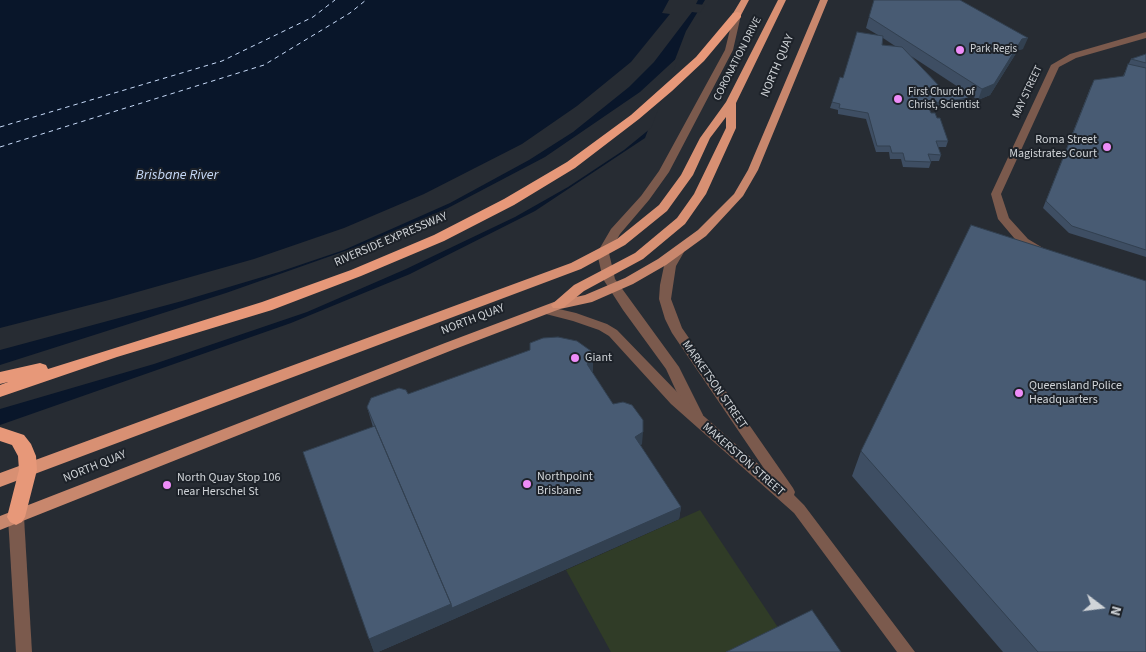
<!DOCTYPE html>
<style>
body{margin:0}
#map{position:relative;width:1146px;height:652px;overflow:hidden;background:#272c33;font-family:"Source Sans 3",sans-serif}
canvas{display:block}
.north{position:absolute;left:1076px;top:582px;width:50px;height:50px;-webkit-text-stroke:4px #1d2229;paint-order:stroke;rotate:105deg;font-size:14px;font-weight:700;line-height:20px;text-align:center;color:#d0d4d8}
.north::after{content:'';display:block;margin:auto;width:18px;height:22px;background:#d0d4d8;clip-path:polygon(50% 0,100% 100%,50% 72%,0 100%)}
</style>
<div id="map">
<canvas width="1146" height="652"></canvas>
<div class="north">N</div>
</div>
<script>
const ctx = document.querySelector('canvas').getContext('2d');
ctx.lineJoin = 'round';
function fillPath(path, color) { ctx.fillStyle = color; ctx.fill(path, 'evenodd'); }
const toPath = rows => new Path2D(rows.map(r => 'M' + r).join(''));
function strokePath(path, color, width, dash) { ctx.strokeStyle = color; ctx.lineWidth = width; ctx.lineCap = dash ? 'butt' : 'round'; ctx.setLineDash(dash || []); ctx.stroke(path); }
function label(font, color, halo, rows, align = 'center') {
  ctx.font = font + ' "Source Sans 3",sans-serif'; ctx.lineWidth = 4; ctx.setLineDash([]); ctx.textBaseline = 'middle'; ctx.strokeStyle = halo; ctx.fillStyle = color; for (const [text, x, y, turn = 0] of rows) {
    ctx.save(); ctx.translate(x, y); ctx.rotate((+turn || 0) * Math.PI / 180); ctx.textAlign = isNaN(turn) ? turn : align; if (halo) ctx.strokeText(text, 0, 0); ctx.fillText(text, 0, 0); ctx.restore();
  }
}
const green = toPath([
 [700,510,783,635,749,652,611,652,566,570]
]);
const water = toPath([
 [0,0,705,0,686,31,645,138,535,211,410,274,291,323,0,425]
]);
const pier = toPath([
 [669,0,698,0,696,4,705,5,700,13,692,12,654,62,629,87,573,132,529,160,450,203,344,250,279,272,182,301,0,350,0,328,109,300,254,259,344,228,424,194,522,144,577,106,631,62,670,14,662,13],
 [679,56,651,128,624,150,568,187,515,217,406,269,307,312,154,364,0,409,0,365,226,293,362,245,448,208,545,157,640,92]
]);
const ferry = toPath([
 [0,127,222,61,313,17,335,0],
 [0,147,264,65,350,13,366,0]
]);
const service = toPath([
 [734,13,741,15,733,50,669,172,649,200,620,234,609,253,615,279,679,367,703,415,701,419,696,420,691,419,685,410,666,369,623,310,603,279,597,253,611,229,641,196,659,171,725,50,734,13]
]);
const minor = toPath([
 [1146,32,1146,38,1076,58,1059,67,1001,194,1009,218,1028,239,1043,248,1037,252,1020,245,998,219,991,194,1051,65,1070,54,1146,32],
 [678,248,684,252,676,266,671,299,682,328,793,488,795,492,794,495,804,505,915,652,897,652,794,513,671,404,609,336,599,330,573,321,542,313,540,310,546,306,576,313,607,324,617,330,681,396,765,470,672,333,665,319,659,299,660,285,664,266,674,249,678,248]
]);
const tertiary = toPath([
 [16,511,21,512,24,517,32,652,16,652,8,517,11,512,16,511]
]);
const primary = toPath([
 [820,0,828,0,758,170,743,196,706,236,666,265,633,284,592,302,560,309,455,349,0,530,0,516,445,343,554,302,585,295,625,278,658,259,698,230,734,194,748,170,820,0]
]);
const trunk = toPath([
 [741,0,749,0,740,17,734,17,732,15,741,0],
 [778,0,786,0,736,103,736,128,706,194,685,224,643,259,584,291,563,308,553,308,551,305,574,285,635,253,677,218,694,194,726,128,726,117,710,138,693,175,667,211,625,245,581,269,0,487,0,473,571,263,617,239,659,205,681,175,700,138,726,102,778,0]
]);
const motorway = toPath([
 [737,12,741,13,741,17,704,61,672,91,639,119,575,168,514,205,444,241,361,276,272,310,117,357,0,397,0,385,8,382,0,384,0,372,40,363,46,365,48,369,262,302,351,270,434,235,504,199,567,162,631,115,696,57,733,13,737,12],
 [0,427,24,435,31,444,36,456,37,470,25,517,22,522,16,525,10,522,7,517,19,470,18,456,12,445,0,441,0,427]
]);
const wall = toPath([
 [869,17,1023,49,1018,50,990,95,978,100,911,56,942,89,966,104,929,109,931,113,937,118,948,141,946,147,938,147,941,155,939,161,930,161,931,162,929,168,903,167,901,159,890,159,889,152,876,152,866,119,838,114,838,110,830,108,832,102,843,78,878,35,866,28],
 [883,38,895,46,882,45],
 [1146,54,1146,257,1069,233,1043,208,1091,86,1123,76,1131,59],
 [593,359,593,371,592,372,613,404,642,444,640,445,681,507,679,519,454,619,378,652,374,652,303,452,373,427,367,407,408,394],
 [861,451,1146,652,1003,652,852,476]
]);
const shadedWall = toPath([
 [1028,38,1023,49,1018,50,990,95,978,100,982,89,1022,39],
 [968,98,966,104,925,110,927,104],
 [593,359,593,371,587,376,587,364],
 [643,432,642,444,634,449,635,437],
 [681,507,679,519,454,619,378,652,374,652,369,639]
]);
const building = toPath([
 [874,0,960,0,1028,38,1022,39,994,84,982,89,869,17,874,0],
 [857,32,883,36,882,45,902,47,942,89,958,88,968,98,927,104,931,113,935,113,937,118,940,118,948,141,936,141,941,155,928,154,931,162,905,161,903,153,892,153,890,146,877,146,868,113,839,108,840,104,832,102,840,77,843,78,857,32],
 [1146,54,1146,63,1131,59,1146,54],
 [1128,64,1146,68,1146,250,1072,226,1046,201,1094,80,1124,76,1128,64],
 [971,225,1146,281,1146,652,1038,652,861,451,971,225],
 [558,337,577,341,591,351,593,359,587,364,613,404,623,402,632,405,643,420,643,432,635,437,681,507,452,608,451,604,375,426,367,407,371,398,399,388,406,390,408,394,530,350,530,343,543,338,558,337],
 [375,426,451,604,369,639,303,452,375,426],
 [812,610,841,652,726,652,812,610]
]);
const markers = [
 [960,50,5,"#ee8cf8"],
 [898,99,5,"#ee8cf8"],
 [1107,147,5,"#ee8cf8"],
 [575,358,5,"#ee8cf8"],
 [1019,393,5,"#ee8cf8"],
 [527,484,5,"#ee8cf8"],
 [167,485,5,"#ee8cf8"]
];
const farPoinames = [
 ["Park Regis",970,50],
 ["First Church of",908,93],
 ["Christ, Scientist",908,106]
];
const farStreetnames = [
 ["CORONATION DRIVE",738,59,-63],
 ["MAY STREET",1028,92,-65]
];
const streetNames = [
 ["NORTH QUAY",778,66,-67],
 ["RIVERSIDE EXPRESSWAY",391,240,-23],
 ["NORTH QUAY",473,320,-21],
 ["MARKETSON STREET",714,385,55],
 ["MAKERSTON STREET",743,460,41],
 ["NORTH QUAY",95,467,-22]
];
const poiNames = [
 ["Roma Street",1097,140,"right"],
 ["Magistrates Court",1097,154,"right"],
 ["Giant",585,358],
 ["Queensland Police",1029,386],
 ["Headquarters",1029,400],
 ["Northpoint",537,477],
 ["Brisbane",537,491],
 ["North Quay Stop 106",177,478],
 ["near Herschel St",177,492]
];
const waterNames = [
 ["Brisbane River",177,176]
];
fillPath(green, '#303c27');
fillPath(water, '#09162a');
fillPath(pier, '#272c33');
strokePath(ferry, '#c8dbf9', 1, [4.5, 4]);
fillPath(service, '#7b5a4d');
fillPath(minor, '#7b5a4d');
fillPath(tertiary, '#7b5a4d');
fillPath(primary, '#c8876d');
fillPath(trunk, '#d89073');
fillPath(motorway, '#e79879');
fillPath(wall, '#3e4e63');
fillPath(shadedWall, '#324050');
fillPath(building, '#485b73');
strokePath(building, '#324050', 1);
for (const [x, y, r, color] of markers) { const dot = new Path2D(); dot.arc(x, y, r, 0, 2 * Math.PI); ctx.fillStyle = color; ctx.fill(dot); strokePath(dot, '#1d2229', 2); }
label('11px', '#d0d4d8', '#1d2229', farPoinames, 'left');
label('11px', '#d0d4d8', '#1d2229', farStreetnames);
label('12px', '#d0d4d8', '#1d2229', streetNames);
label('12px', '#d0d4d8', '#1d2229', poiNames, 'left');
label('italic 14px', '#c8dbf9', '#1d2229', waterNames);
</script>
